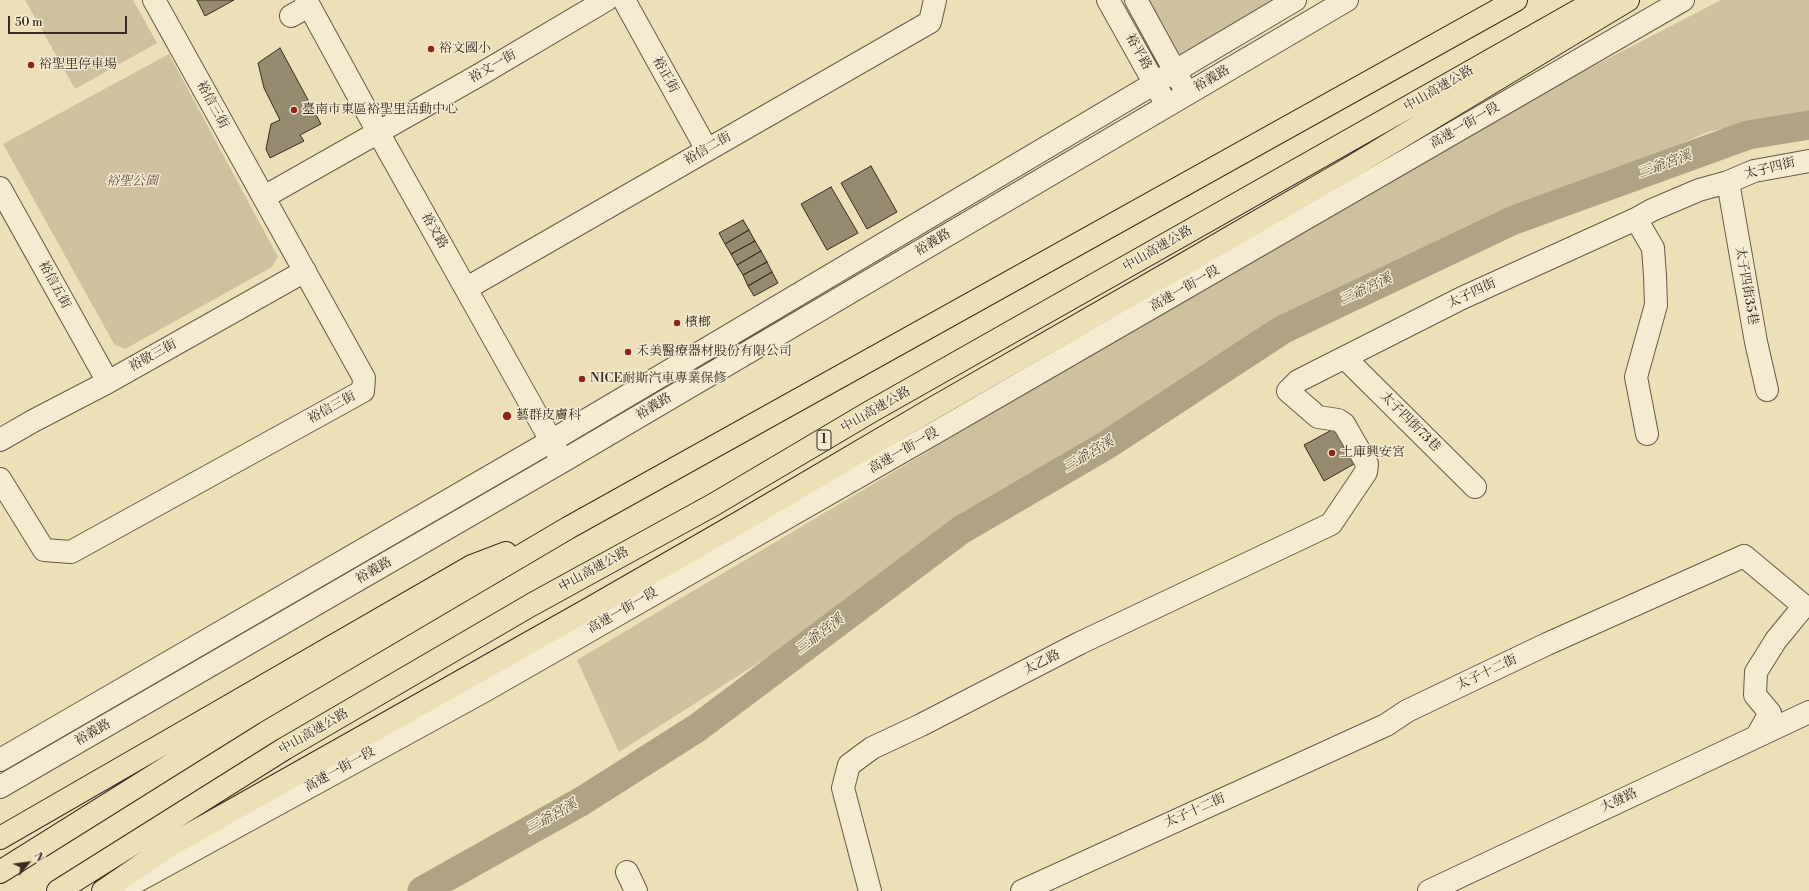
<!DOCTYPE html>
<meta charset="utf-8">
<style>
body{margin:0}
#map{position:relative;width:1809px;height:891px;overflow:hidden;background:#eee0b6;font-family:"Libre Bodoni",serif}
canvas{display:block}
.north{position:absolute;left:8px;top:843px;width:40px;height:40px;-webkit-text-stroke:3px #f4ebd0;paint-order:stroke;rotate:61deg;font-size:11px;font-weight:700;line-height:16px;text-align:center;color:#362c23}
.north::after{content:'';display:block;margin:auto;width:14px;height:18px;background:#362c23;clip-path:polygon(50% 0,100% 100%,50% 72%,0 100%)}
.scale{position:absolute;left:8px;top:16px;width:119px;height:18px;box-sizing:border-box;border:2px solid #362c23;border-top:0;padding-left:5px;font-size:12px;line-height:14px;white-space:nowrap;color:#362c23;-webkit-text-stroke:3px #f4ebd0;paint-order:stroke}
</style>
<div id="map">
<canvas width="1809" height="891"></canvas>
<div class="north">N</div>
<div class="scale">50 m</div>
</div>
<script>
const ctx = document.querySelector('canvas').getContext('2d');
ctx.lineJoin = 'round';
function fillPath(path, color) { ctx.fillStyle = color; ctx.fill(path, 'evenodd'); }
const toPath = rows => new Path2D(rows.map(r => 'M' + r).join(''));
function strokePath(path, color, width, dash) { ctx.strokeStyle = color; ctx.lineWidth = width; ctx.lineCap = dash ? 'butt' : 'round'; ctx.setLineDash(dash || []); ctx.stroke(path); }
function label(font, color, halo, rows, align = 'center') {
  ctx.font = font + ' "Libre Bodoni","Noto Serif TC",serif'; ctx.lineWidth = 3; ctx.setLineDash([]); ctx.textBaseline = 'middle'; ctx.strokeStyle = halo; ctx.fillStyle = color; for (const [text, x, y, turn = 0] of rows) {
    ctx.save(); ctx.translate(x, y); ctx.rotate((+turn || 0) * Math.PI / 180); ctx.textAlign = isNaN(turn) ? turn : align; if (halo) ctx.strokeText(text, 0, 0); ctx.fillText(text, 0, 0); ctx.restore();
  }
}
const green = toPath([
 [25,0,133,0,157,43,75,89],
 [1148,0,1284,0,1181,63],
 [1721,0,1809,0,1809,112,1707,132,1280,325,880,585,619,752,577,660,1455,138],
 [169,54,278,257,272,267,125,349,114,344,3,144]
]);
const river = toPath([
 [422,891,582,801,697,728,961,530,1105,446,1282,330,1514,220,1748,135,1809,125]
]);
const building = toPath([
 [197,0,234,0,205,16,197,0],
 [280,48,321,124,300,135,304,141,270,158,266,149,271,124,280,120,264,88,258,63,280,48],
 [871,166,897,212,867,229,841,183,871,166],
 [831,187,858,233,827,250,801,204,831,187],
 [743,220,749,230,725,244,719,233,743,220],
 [749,230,755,241,731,254,725,244,749,230],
 [755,241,761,251,737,265,731,254,755,241],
 [761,251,767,262,743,275,737,265,761,251],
 [767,262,772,272,748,286,743,275,767,262],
 [772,272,778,283,754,296,748,286,772,272],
 [1341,425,1361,460,1324,481,1304,445,1341,425]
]);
const minor = toPath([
 [306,0,378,132,558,453],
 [624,0,707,150],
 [1108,0,1161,95],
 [1136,0,1182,84],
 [291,16,309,6],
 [1728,182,1756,342,1767,390],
 [0,188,108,382],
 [264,197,481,74,606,0],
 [1636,219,1653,248,1655,276,1656,305,1636,377,1647,434],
 [467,288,930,22,935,0],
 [1345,358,1475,487],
 [0,440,33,421,108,382,305,271],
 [0,479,44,550,71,552,363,391,364,378,154,0],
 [0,760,551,441,1295,0],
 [0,787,563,461,1347,0],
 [627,872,636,891],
 [119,891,484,691,938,431,1683,0],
 [870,891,843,788,849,765,872,748,921,725,1080,643,1331,524,1366,472,1367,464,1344,424,1338,420,1318,417,1288,391,1298,381,1462,298,1636,219,1652,210,1699,190,1728,182,1754,171,1809,161],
 [1022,891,1386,725,1407,711,1547,644,1744,556,1804,606,1776,640,1756,672,1755,695,1770,713,1757,736],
 [1429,891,1809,712]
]);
const highway = toPath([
 [0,838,472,566,506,553],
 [0,872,254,713,568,528,1516,0],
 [58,891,284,749,531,605,713,505,870,412,1597,0],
 [103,891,169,846,589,609,742,521,937,406,1181,266,1353,166,1628,0]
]);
const markers = [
 [431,49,4,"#8f2418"],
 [31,65,4,"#8f2418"],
 [294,110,4,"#8f2418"],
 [677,323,4,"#8f2418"],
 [628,352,4,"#8f2418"],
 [582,379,4,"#8f2418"],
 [507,416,5,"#8f2418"],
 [1332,453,4,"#8f2418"]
];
const shields = [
 [824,440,14]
];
const shieldNames = [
 ["1",824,440]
];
const poiNames = [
 ["裕文國小",439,49],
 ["裕聖里停車場",39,65],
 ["臺南市東區裕聖里活動中心",302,110],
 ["檳榔",685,323],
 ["禾美醫療器材股份有限公司",636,352],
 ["NICE耐斯汽車專業保修",590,379],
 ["藝群皮膚科",516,416],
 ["土庫興安宮",1340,453]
];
const streetNames = [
 ["裕平路",1138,52,61],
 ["裕文一街",493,67,-30],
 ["裕正街",665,75,61],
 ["裕義路",1212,79,-30],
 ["中山高速公路",1439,89,-30],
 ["裕信三街",212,105,61],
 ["高速一街一段",1465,126,-30],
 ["裕信二街",708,149,-30],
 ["太子四街",1770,169,-14],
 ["裕文路",434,231,60],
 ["裕義路",933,243,-31],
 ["中山高速公路",1158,249,-30],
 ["裕信五街",54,285,61],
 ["太子四街35巷",1746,286,80],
 ["高速一街一段",1185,289,-30],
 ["太子四街",1472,294,-25],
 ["裕敬三街",153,356,-29],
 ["裕義路",654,407,-31],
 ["裕信三街",332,408,-29],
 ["中山高速公路",876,410,-30],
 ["太子四街73巷",1410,422,45],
 ["高速一街一段",904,451,-30],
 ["中山高速公路",594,570,-29],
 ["裕義路",374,571,-30],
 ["高速一街一段",623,611,-30],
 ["太乙路",1042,663,-27],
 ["太子十二街",1487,673,-25],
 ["中山高速公路",314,732,-30],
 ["裕義路",93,733,-30],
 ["高速一街一段",340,770,-29],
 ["大發路",1619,801,-25],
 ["太子十二街",1195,811,-24]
];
const parkNames = [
 ["裕聖公園",132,182]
];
const waterNames = [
 ["三爺宮溪",1665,165,-20],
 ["三爺宮溪",1366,290,-25],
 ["三爺宮溪",1089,455,-31],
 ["三爺宮溪",820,635,-37],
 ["三爺宮溪",552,817,-29]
];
fillPath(green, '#cfc19d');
strokePath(river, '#afa384', 29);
fillPath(building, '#968a6f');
strokePath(building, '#362c23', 1);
strokePath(minor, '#645948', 24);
strokePath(highway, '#362c23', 24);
strokePath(minor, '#f4ebd0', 22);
strokePath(highway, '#eee0b6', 22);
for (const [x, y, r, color] of markers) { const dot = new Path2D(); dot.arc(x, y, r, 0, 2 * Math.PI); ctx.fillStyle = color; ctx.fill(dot); strokePath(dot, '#f4ebd0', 1.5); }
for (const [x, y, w] of shields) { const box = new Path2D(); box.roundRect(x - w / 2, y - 10, w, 20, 3); ctx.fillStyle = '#f4ebd0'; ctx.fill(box); strokePath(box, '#362c23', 1); }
label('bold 12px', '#362c23', null, shieldNames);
label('13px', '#362c23', '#f4ebd0', poiNames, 'left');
label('13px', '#362c23', '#f4ebd0', streetNames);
label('italic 13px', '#5c5142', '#f4ebd0', parkNames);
label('italic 14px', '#5a5040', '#f4ebd0', waterNames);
</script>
